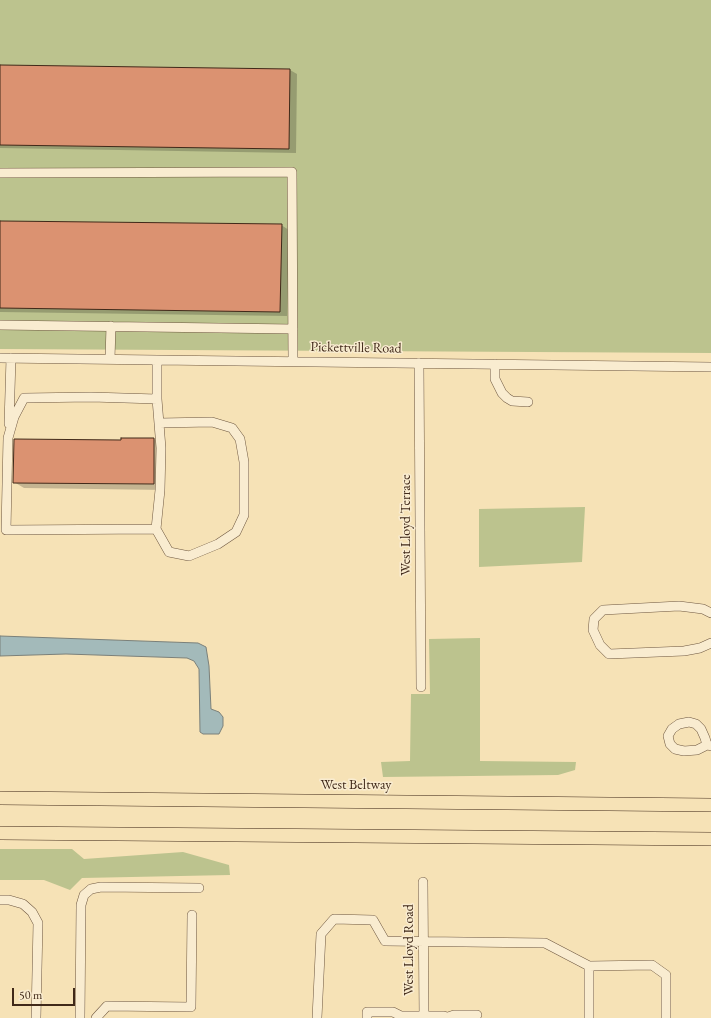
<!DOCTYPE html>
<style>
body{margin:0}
#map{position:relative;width:711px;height:1018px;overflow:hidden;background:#f6e2b6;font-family:"EB Garamond",serif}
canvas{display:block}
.scale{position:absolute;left:12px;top:988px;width:63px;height:18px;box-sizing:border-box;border:2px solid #402919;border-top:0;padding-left:5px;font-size:12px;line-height:14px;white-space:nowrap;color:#402919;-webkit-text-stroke:3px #f9ecd0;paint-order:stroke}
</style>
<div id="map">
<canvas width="711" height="1018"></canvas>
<div class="scale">50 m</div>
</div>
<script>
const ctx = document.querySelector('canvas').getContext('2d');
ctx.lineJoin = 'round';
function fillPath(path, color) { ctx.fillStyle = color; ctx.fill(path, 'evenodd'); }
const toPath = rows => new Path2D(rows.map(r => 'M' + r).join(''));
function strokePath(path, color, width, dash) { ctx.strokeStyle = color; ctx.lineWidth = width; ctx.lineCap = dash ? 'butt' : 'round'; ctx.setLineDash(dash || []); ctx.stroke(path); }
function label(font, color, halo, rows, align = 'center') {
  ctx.font = font + ' "EB Garamond",serif'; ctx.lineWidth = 3; ctx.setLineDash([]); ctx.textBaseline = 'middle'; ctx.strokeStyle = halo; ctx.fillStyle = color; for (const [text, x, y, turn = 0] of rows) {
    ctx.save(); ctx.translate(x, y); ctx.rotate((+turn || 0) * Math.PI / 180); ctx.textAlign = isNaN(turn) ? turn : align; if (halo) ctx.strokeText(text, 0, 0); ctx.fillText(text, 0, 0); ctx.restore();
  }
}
const green = toPath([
 [0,0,711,0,711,353,0,349],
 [585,507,582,562,479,567,479,509],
 [480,638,480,761,576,762,575,770,558,775,383,777,381,762,410,761,411,694,430,694,429,639],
 [0,849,72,849,84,859,183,852,229,865,230,875,82,878,70,890,44,880,0,880]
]);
const water = toPath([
 [0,636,198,643,206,647,209,666,211,709,219,712,223,717,223,726,219,734,203,734,200,732,199,669,194,661,187,658,66,654,0,656,0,636]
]);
const shadow = toPath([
 [0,66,290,70,297,74,296,153,0,148],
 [0,222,281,225,289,230,287,316,0,312],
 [154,439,164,445,164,490,24,488,14,482,122,441]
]);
const building = toPath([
 [0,65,290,69,289,149,0,145,0,65],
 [0,221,282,224,280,312,0,308,0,221],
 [121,438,154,438,154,484,13,483,14,439,121,440,121,438]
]);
const minor = toPath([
 [0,173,292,172,293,361],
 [0,325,293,329],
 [0,358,711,367],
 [110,359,111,326],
 [419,363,421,687],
 [495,364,495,379,502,393,507,398,512,401,528,402],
 [157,399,91,397,24,398,14,417,8,438,6,530,156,529,160,490,161,448,157,399,157,360],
 [9,424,11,358],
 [156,529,169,552,189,556,218,544,236,532,244,515,244,462,240,439,232,428,212,422,159,423],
 [711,613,703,609,679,606,603,610,594,619,593,630,600,645,609,654,684,651,700,648,711,643],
 [707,745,705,738,701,729,696,724,689,722,679,724,672,729,668,736,670,744,675,749,684,751,697,750,707,745,711,746],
 [423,882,424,1018],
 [0,900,9,900,23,904,32,912,38,923,36,1018],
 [589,966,589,1018],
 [448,1017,454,1015,477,1015],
 [80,1018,81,905,84,895,91,889,101,887,199,888],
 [96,1018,107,1006,191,1007,192,915],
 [317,1018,321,934,334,919,373,920,385,941,545,943,589,966,652,965,666,975,666,1018],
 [367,1018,367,1012,393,1012,401,1016,444,1016,448,1018]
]);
const highway = toPath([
 [0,798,711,805],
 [0,833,711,839]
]);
const streetNames = [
 ["Pickettville Road",356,348,1],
 ["West Lloyd Terrace",406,525,-90],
 ["West Beltway",356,785],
 ["West Lloyd Road",409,950,-90]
];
fillPath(green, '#bcc38e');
fillPath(water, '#a3baba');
strokePath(water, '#7b807a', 1);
fillPath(shadow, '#0003');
fillPath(building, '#db9271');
strokePath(building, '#402919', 1);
strokePath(minor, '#6e5740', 10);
strokePath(highway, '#402919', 14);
strokePath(minor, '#f9ecd0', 9);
strokePath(highway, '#f6e2b6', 13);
label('14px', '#402919', '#f9ecd0', streetNames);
</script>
